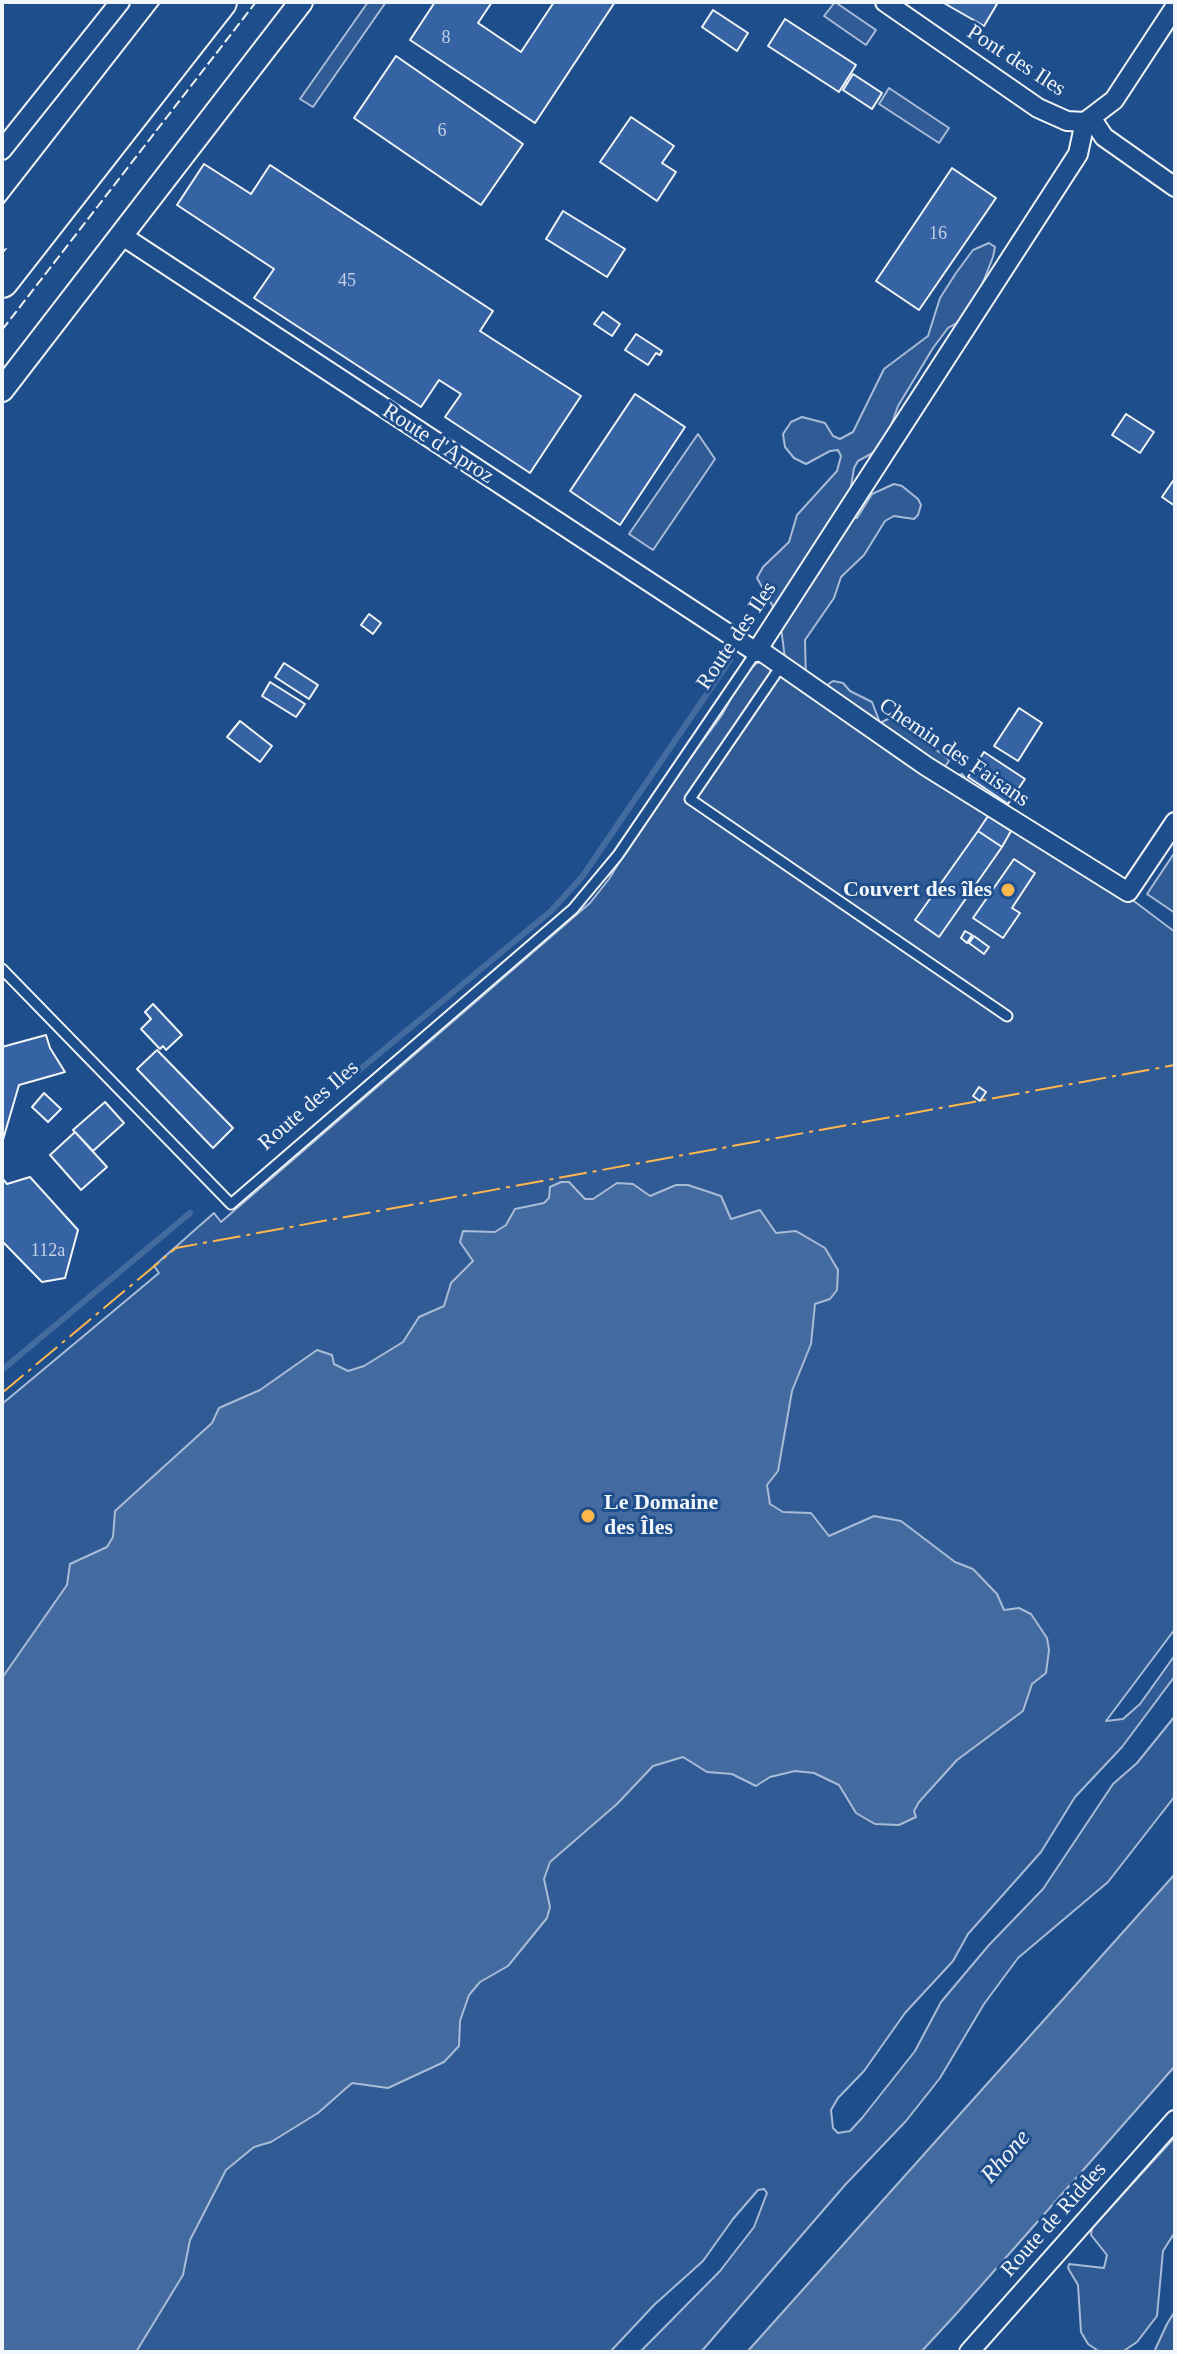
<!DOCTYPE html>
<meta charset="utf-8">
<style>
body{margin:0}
#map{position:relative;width:1177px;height:2354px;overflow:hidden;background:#1f4e8c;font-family:"Times New Roman",serif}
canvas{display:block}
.frame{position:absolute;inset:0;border:4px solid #f2f6ff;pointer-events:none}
</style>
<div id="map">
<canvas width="1177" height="2354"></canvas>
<div class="frame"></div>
</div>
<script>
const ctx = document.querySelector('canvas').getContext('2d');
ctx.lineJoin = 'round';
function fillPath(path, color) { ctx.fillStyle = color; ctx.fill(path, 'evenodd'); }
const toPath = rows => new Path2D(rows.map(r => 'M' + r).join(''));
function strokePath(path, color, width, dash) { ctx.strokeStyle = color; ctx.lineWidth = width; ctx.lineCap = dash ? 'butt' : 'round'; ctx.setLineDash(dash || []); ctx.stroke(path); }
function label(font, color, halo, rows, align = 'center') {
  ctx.font = font + ' "Times New Roman",serif'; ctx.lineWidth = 6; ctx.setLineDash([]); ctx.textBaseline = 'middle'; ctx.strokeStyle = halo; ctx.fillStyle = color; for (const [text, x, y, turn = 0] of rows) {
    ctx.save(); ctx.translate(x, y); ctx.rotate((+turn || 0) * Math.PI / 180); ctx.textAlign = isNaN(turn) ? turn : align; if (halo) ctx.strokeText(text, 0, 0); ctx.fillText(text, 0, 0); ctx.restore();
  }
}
const built = toPath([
 [368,2,386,2,313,107,300,99,368,2],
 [835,2,876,30,866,45,824,16,835,2],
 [889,88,949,128,939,143,879,104,889,88],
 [989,243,995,247,993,257,970,315,948,328,933,348,898,406,887,437,878,450,858,461,854,468,849,499,853,518,857,518,872,494,894,484,902,486,918,499,921,505,918,515,914,519,894,516,885,521,864,555,841,577,834,598,805,640,806,681,817,692,833,681,843,683,850,691,872,702,880,723,890,718,908,720,922,739,947,758,949,761,937,777,948,780,962,774,967,780,966,796,1078,859,1175,932,1175,1629,1106,1721,1123,1719,1140,1704,1175,1655,1175,1676,1122,1747,1075,1797,1041,1852,968,1934,953,1961,905,2013,864,2071,838,2098,831,2110,833,2128,838,2133,850,2131,862,2118,915,2051,941,2002,989,1945,1043,1889,1113,1784,1137,1763,1175,1716,1175,1796,1108,1882,1018,1958,984,2004,940,2078,906,2121,845,2185,701,2352,640,2352,720,2271,754,2227,767,2193,764,2189,758,2190,733,2219,703,2261,654,2305,610,2352,2,2352,2,1404,159,1273,154,1266,214,1213,221,1222,590,903,609,879,671,779,680,772,722,715,744,674,757,663,785,659,780,619,757,578,763,567,789,542,797,515,837,471,841,456,838,450,830,451,806,464,794,458,785,447,783,434,791,422,802,417,825,423,833,436,840,439,853,432,884,369,928,336,940,298,956,273,973,250,989,243],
 [698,434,715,459,653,550,629,534,698,434],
 [1175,852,1175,913,1147,894,1175,852],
 [1175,2137,1175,2232,1163,2251,1157,2316,1137,2342,1122,2352,1100,2352,1088,2344,1081,2332,1078,2285,1068,2268,1069,2264,1104,2268,1107,2255,1091,2235,1092,2228,1175,2137],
 [1175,2311,1175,2352,1154,2352,1167,2324,1175,2311]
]);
const water = toPath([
 [561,1182,569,1182,585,1199,593,1199,617,1183,633,1184,650,1196,676,1185,688,1185,721,1196,731,1219,760,1210,776,1233,796,1231,825,1248,838,1270,837,1290,830,1299,815,1304,811,1344,792,1391,778,1471,767,1485,770,1504,783,1512,811,1513,829,1536,874,1516,901,1521,955,1562,973,1569,997,1594,1004,1610,1019,1608,1031,1614,1047,1638,1049,1650,1046,1673,1032,1684,1023,1711,957,1760,919,1802,914,1811,916,1817,899,1825,875,1824,856,1813,839,1785,814,1773,795,1771,770,1777,756,1786,732,1774,707,1772,683,1757,653,1766,617,1804,550,1862,544,1879,550,1907,547,1918,508,1966,480,1982,469,1995,460,2021,459,2046,444,2062,388,2088,352,2083,318,2113,271,2142,254,2147,226,2170,190,2240,183,2275,136,2352,2,2352,2,1678,67,1585,70,1564,107,1547,113,1537,115,1511,212,1423,219,1408,260,1390,317,1350,332,1355,334,1364,348,1371,364,1366,403,1342,419,1317,444,1306,451,1283,473,1261,460,1242,463,1231,495,1232,506,1225,515,1209,544,1203,549,1198,550,1187,561,1182],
 [1175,1874,1175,2066,957,2313,921,2352,747,2352,1175,1874]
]);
const stream = toPath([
 [358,1071,551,911,582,877,730,660],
 [2,1370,190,1213]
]);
const building = toPath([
 [435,2,492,2,478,23,521,52,554,2,615,2,535,123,410,40,435,2],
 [942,2,993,2,997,4,984,26,942,2],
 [713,10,748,33,737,51,702,27,713,10],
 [785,19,856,65,839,92,768,46,785,19],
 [396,56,523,144,481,205,354,118,396,56],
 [853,74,882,93,872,109,843,90,853,74],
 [631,117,674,146,662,163,676,172,657,201,600,162,631,117],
 [204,164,251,194,270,165,493,311,480,331,581,396,530,473,445,417,461,394,439,380,421,407,254,298,274,269,177,205,204,164],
 [952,168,996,198,919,310,876,281,952,168],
 [563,211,625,249,607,277,546,239,563,211],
 [603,312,620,324,612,336,594,324,603,312],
 [636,334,662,351,660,355,656,353,648,365,625,350,636,334],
 [635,394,685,427,620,525,570,491,635,394],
 [1126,414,1154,432,1140,453,1112,435,1126,414],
 [1175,478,1175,506,1162,497,1175,478],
 [369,614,381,623,373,634,361,625,369,614],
 [284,663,318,685,309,699,275,677,284,663],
 [270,682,305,704,296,717,262,696,270,682],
 [1019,708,1042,723,1018,761,994,746,1019,708],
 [240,721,272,746,260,762,227,737,240,721],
 [984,752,1025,779,1008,804,968,777,984,752],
 [988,816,1011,831,1002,847,978,831,988,816],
 [978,831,1002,847,939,937,915,920,978,831],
 [1014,859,1035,873,1012,908,1020,913,1003,938,973,918,1014,859],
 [965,931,972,935,967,943,961,938,965,931],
 [974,936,989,947,984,954,969,943,974,936],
 [153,1004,182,1035,166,1050,163,1046,160,1049,141,1029,151,1019,145,1012,153,1004],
 [46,1035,50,1048,65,1072,19,1085,2,1143,2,1047,46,1035],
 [157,1050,233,1128,213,1148,137,1069,157,1050],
 [979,1087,986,1092,980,1101,973,1096,979,1087],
 [44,1093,61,1109,48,1122,32,1107,44,1093],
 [105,1102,124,1123,93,1151,73,1130,105,1102],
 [75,1132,107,1167,81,1190,50,1155,75,1132],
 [30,1177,78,1230,65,1278,42,1282,2,1241,2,1178,7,1184,30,1177]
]);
const service = toPath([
 [781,666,690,799,1007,1016],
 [2,969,231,1204,573,909,618,855,756,652]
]);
const minor = toPath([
 [885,2,1038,108,1067,121,1085,122,1114,100,1175,7],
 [1092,119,1104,137,1175,187],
 [2,150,120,2],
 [121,235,756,652,1078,154,1085,122],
 [758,649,926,766,1128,892,1175,822],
 [969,2352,1175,2120]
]);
const tertiary = toPath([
 [2,390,301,2]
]);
const motorway = toPath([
 [2,233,182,2],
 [2,281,220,2]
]);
const fence = toPath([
 [2,330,256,2]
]);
const power = toPath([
 [2,1393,176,1248,1175,1065]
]);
const markers = [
 [1008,890,8,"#ffb74d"],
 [588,1516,8,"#ffb74d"]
];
const numberNames = [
 ["8",446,38],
 ["6",442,131],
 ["16",938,234],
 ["45",347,281],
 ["112a",48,1251]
];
const streetNames = [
 ["Pont des Iles",1016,61,33],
 ["Route d'Aproz",438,444,33],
 ["Route des Iles",737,636,-56],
 ["Chemin des Faisans",954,753,34],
 ["Route des Iles",309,1106,-41],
 ["Route de Riddes",1054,2220,-48]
];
const poiNames = [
 ["Couvert des îles",992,890],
 ["Le Domaine",604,1503,"left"],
 ["des Îles",604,1528,"left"]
];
const waterNames = [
 ["Rhone",1006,2157,-49]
];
fillPath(built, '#305b95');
strokePath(built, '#a8bbd7', 2);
fillPath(water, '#446ba0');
strokePath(water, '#a8bbd7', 2);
strokePath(stream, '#446ba0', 6);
fillPath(building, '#3563a3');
strokePath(building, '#f2f6ff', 2);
strokePath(service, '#f2f6ff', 13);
strokePath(minor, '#f2f6ff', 22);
strokePath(tertiary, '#f2f6ff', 26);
strokePath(motorway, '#f2f6ff', 36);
strokePath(service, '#1f4e8c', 9);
strokePath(minor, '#1f4e8c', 18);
strokePath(tertiary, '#1f4e8c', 22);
strokePath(motorway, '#1f4e8c', 32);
strokePath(fence, '#f2f6ff', 2, [10, 4]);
strokePath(power, '#ffb74d', 2, [28, 6, 4, 6]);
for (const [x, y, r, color] of markers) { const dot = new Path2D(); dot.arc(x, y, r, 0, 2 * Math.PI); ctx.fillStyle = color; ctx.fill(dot); strokePath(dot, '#1f4e8c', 3); }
label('18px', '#c3d1e8', null, numberNames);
label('22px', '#f2f6ff', '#1f4e8c', streetNames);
label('bold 22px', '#f2f6ff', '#1f4e8c', poiNames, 'right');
label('italic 24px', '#f2f6ff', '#1f4e8c', waterNames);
</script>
